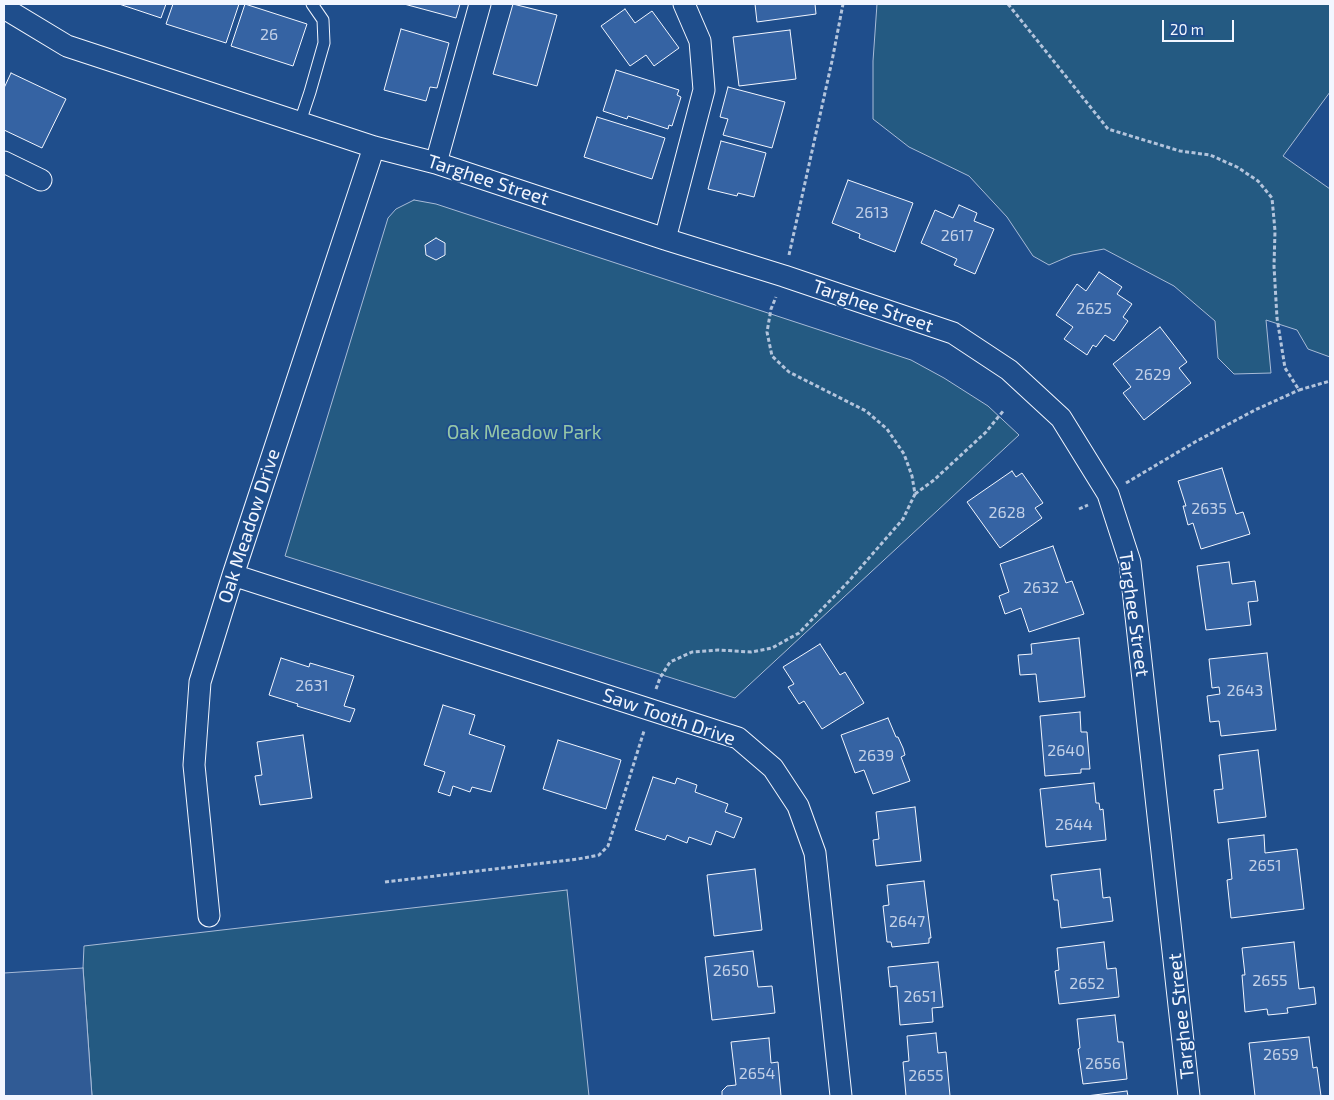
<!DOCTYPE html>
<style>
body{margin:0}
#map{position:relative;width:1334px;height:1100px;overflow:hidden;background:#1f4e8c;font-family:"Exo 2",sans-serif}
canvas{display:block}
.frame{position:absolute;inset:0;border:5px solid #f2f6ff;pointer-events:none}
.scale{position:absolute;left:1162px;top:20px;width:72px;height:22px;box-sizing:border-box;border:2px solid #f2f6ff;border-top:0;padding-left:6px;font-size:15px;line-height:18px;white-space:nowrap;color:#f2f6ff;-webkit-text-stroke:4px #1f4e8c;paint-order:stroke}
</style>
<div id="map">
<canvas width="1334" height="1100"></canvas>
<div class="frame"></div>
<div class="scale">20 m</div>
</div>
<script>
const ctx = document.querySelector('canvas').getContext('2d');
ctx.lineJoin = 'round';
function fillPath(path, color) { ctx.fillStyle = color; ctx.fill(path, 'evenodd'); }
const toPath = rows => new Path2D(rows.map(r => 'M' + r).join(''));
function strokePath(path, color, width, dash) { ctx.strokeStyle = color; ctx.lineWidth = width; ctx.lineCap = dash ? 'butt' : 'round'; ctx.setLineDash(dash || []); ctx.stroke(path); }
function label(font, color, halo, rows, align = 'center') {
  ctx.font = font + ' "Exo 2",sans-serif'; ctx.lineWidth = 4; ctx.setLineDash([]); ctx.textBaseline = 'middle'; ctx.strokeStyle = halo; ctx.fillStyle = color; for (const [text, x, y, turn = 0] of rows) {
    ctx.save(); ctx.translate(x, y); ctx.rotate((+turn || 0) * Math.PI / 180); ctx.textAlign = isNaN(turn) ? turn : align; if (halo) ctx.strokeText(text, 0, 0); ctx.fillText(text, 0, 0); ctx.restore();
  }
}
const green = toPath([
 [877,4,1330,4,1330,92,1283,156,1330,189,1330,357,1308,349,1297,330,1266,320,1271,373,1234,374,1218,358,1215,321,1174,286,1104,249,1072,255,1049,265,1033,256,1007,217,969,176,909,147,873,119,873,61,877,4],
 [414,200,436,204,911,360,944,378,988,406,1019,435,735,698,285,556,388,218,396,209,414,200],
 [567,890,589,1096,92,1096,83,968,84,946,567,890]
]);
const parking = toPath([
 [83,968,92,1096,4,1096,4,973,83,968]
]);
const building = toPath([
 [119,4,166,4,161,18,119,4],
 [173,4,239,4,226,43,166,24,173,4],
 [245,4,307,24,293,66,231,46,245,4],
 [404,4,460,4,456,18,404,4],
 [513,4,557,15,537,86,493,74,513,4],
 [755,4,815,4,816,14,757,22,755,4],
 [625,9,635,23,652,11,679,48,654,66,646,55,630,66,601,26,625,9],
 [401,29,449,43,437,88,430,87,426,101,384,90,401,29],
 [790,30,796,79,739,86,733,37,790,30],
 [616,70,679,90,677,95,681,97,672,126,669,125,668,129,628,116,627,119,603,111,616,70],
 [11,73,66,99,42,148,4,130,4,88,11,73],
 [728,87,785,102,772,148,723,135,728,119,720,117,728,87],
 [597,117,665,138,652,179,584,157,597,117],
 [721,141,766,153,754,197,738,193,737,196,708,189,721,141],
 [848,180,913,203,895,252,859,238,860,234,832,223,848,180],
 [959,205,977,213,974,221,994,229,975,274,954,265,957,259,921,243,935,210,953,218,959,205],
 [436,238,445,243,445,255,436,260,426,255,425,245,436,238],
 [1099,272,1122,287,1117,294,1132,304,1123,317,1128,321,1114,341,1105,335,1096,347,1093,345,1087,355,1064,339,1073,327,1056,315,1077,284,1086,291,1099,272],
 [1160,327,1187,362,1179,368,1191,383,1144,420,1123,393,1131,387,1113,364,1160,327],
 [1222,468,1236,514,1243,512,1250,534,1201,549,1193,523,1188,525,1183,506,1186,506,1178,481,1222,468],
 [1012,471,1016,477,1022,473,1043,503,1035,508,1042,518,1000,548,967,502,1012,471],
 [1053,546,1066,583,1072,581,1084,614,1029,632,1021,608,1005,614,999,596,1009,592,1000,564,1053,546],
 [1229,562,1232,584,1255,581,1258,601,1248,602,1251,625,1206,630,1197,566,1229,562],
 [1079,638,1085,697,1039,702,1036,674,1020,675,1018,655,1032,654,1031,644,1079,638],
 [820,644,840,675,845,672,864,703,822,729,804,701,799,704,788,687,794,684,783,667,820,644],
 [1267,653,1276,730,1221,736,1219,721,1210,722,1207,696,1220,694,1219,687,1212,688,1209,659,1267,653],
 [281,658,309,667,310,663,354,676,344,706,355,709,350,722,297,706,298,704,269,695,281,658],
 [443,705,475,715,469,734,505,746,491,792,472,787,470,792,453,786,450,796,438,792,445,772,424,765,443,705],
 [1080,712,1081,732,1087,732,1090,769,1081,769,1081,773,1045,776,1040,716,1080,712],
 [888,718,896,737,898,737,903,748,905,755,901,757,910,781,873,794,864,770,855,773,841,735,888,718],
 [303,735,312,798,260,805,255,776,262,775,257,742,303,735],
 [558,740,621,760,606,809,543,789,558,740],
 [1258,750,1266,817,1218,823,1214,790,1223,789,1219,755,1258,750],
 [653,777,675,784,677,778,697,785,695,792,728,804,725,812,742,818,734,838,716,831,711,845,689,837,687,843,667,835,665,840,635,830,653,777],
 [1094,783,1096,803,1099,803,1100,810,1103,809,1106,840,1046,847,1040,789,1094,783],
 [915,807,921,861,876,866,873,840,879,839,876,812,915,807],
 [1264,835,1265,853,1297,849,1304,909,1231,918,1227,880,1232,879,1228,839,1264,835],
 [755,869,762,930,714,936,707,875,755,869],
 [1100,869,1103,898,1110,897,1113,921,1061,928,1058,900,1054,900,1051,875,1100,869],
 [924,881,931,938,929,938,929,943,892,947,891,942,887,942,883,906,889,905,887,885,924,881],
 [1104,942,1107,969,1116,968,1119,997,1059,1004,1055,971,1059,970,1057,948,1104,942],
 [1294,942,1299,989,1314,987,1316,1004,1287,1008,1288,1013,1268,1015,1267,1009,1245,1012,1242,975,1245,975,1242,948,1294,942],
 [753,951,758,987,772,986,775,1013,712,1020,705,957,753,951],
 [938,962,943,1007,932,1008,933,1022,900,1025,897,986,890,987,888,967,938,962],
 [1115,1015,1118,1042,1123,1042,1127,1079,1083,1084,1078,1049,1080,1048,1077,1019,1115,1015],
 [936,1033,938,1053,946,1052,950,1096,906,1096,903,1062,909,1061,907,1036,936,1033],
 [1309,1037,1313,1068,1317,1067,1321,1096,1255,1096,1249,1043,1309,1037],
 [769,1038,771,1063,778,1062,781,1096,722,1096,722,1091,727,1086,736,1085,731,1042,769,1038],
 [1127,1091,1128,1096,1086,1096,1127,1091]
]);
const path = toPath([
 [1008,4,1108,129,1180,151,1210,155,1237,167,1258,181,1272,198,1275,231,1274,266,1277,318,1285,368,1299,390,1330,381],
 [789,255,832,61,843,4],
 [1126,483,1195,442,1255,410,1299,390],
 [915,494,934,480,986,432,1004,410],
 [1079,509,1088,505],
 [656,689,660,678,670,662,692,652,718,650,751,652,772,648,799,633,848,582,903,519,915,494,912,476,904,454,887,429,866,411,789,372,772,356,767,332,771,309,776,297],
 [385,882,578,859,599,855,608,846,644,731]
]);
const service = toPath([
 [300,122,310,92,324,43,323,20,312,4]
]);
const minor = toPath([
 [4,8,67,46,374,147,436,163,665,239,784,276,953,333,1009,370,1061,418,1108,494,1130,562,1189,1096],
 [4,162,41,180],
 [436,163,480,4],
 [665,239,704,90,700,41,684,4],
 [233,575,738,738,773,768,798,806,815,853,841,1096],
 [209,916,194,765,200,682,233,575,374,147]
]);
const numberNames = [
 ["26",269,35],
 ["2613",872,213],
 ["2617",957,236],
 ["2625",1094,309],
 ["2629",1153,375],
 ["2635",1209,509],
 ["2628",1007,513],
 ["2632",1041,588],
 ["2631",312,686],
 ["2643",1245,691],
 ["2640",1066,751],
 ["2639",876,756],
 ["2644",1074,825],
 ["2651",1265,866],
 ["2647",907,922],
 ["2650",731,971],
 ["2655",1270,981],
 ["2652",1087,984],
 ["2651",920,997],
 ["2659",1281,1055],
 ["2656",1103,1064],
 ["2654",757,1074],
 ["2655",926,1076]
];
const streetNames = [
 ["Targhee Street",488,180,18],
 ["Targhee Street",873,306,19],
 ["Oak Meadow Drive",249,526,-72],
 ["Targhee Street",1134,614,82],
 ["Saw Tooth Drive",669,717,19],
 ["Targhee Street",1181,1016,-96]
];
const parkNames = [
 ["Oak Meadow Park",524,433]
];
fillPath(green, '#245a82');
strokePath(green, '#a8bbd7', 1);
fillPath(parking, '#305b95');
strokePath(parking, '#a8bbd7', 1);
fillPath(building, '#3563a3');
strokePath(building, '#f2f6ff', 1);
strokePath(service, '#f2f6ff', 13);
strokePath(minor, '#f2f6ff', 23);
strokePath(path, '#b3c4dc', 3, [4, 2.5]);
strokePath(service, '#1f4e8c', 11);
strokePath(minor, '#1f4e8c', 21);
label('16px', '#c3d1e8', null, numberNames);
label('19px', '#f2f6ff', '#1f4e8c', streetNames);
label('19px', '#97c8a6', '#1f4e8c', parkNames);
</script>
